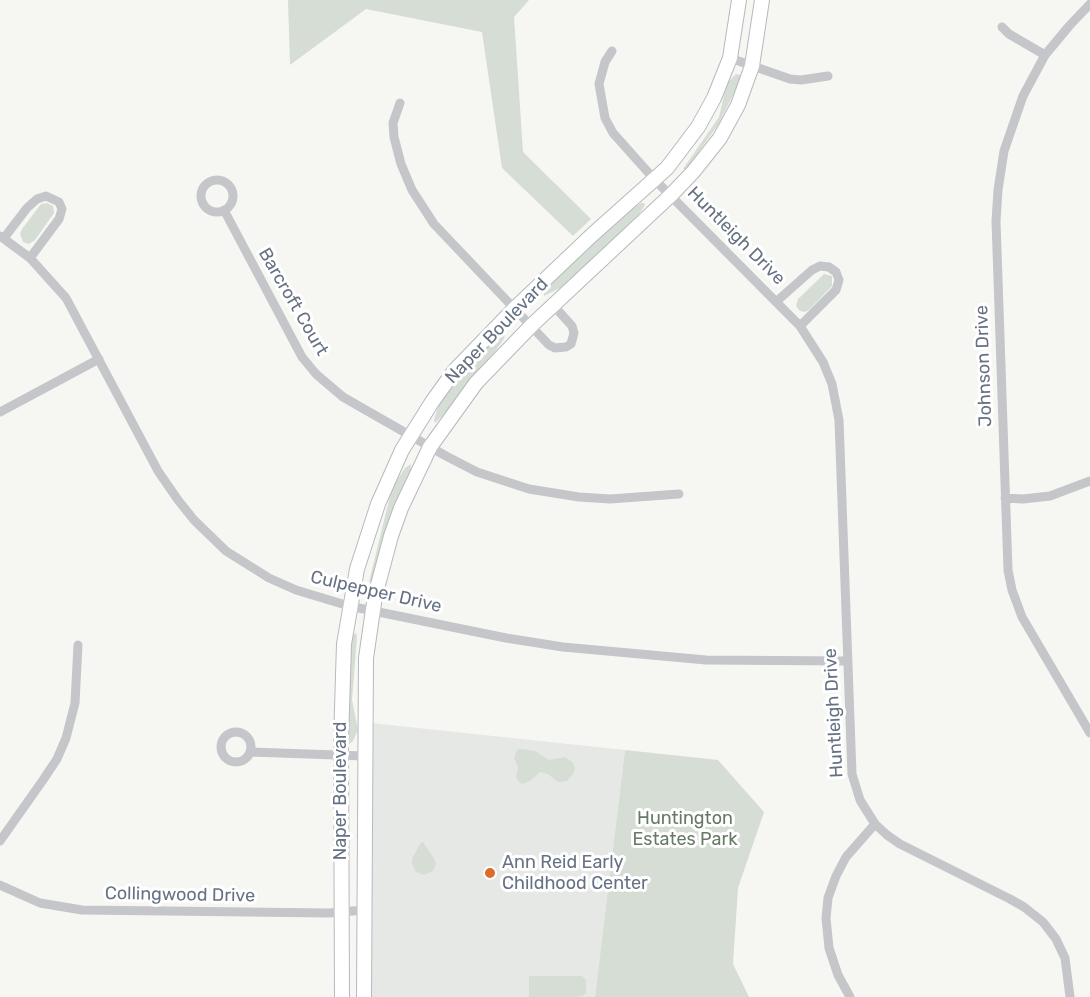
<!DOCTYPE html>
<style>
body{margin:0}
canvas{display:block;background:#f6f6f3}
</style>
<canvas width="1090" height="997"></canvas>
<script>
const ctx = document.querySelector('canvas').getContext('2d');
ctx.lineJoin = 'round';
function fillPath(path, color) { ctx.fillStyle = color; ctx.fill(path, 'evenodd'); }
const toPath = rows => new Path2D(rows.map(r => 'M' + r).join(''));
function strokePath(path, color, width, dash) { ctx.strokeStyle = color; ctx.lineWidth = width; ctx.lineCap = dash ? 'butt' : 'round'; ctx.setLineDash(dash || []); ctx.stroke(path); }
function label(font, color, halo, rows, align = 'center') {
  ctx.font = font + ' Rubik,sans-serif'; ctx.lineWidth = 6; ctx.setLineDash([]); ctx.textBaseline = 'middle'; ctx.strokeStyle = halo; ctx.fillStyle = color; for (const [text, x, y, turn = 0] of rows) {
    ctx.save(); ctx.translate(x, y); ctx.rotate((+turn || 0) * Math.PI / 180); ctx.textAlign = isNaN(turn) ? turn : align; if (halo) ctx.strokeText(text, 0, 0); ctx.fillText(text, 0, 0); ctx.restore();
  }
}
const built = toPath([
 [371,723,625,750,595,997,371,997]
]);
const green = toPath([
 [288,0,529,0,514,17,523,152,591,219,573,236,502,168,482,32,366,9,290,65],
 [736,74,740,75,741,79,718,125,686,169,683,169,719,117,727,83],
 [47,203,53,206,54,213,35,240,29,244,23,242,20,234,22,229,41,204],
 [641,203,644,203,645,205,639,214,564,286,544,296,544,292,556,279,628,212],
 [824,274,832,276,832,286,810,309,805,312,800,311,796,306,798,299],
 [503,333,505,334,504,339,496,350,448,410,435,423,434,420,439,404,490,341],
 [411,464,410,475,373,581,369,582,392,488,405,468],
 [356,633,357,637,352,700,358,730,353,741,349,744,347,700,352,635],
 [522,749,535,751,549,760,565,757,573,763,575,769,573,774,567,781,558,782,548,774,540,772,530,781,522,784,516,778,518,767,514,758,517,750],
 [625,750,718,760,764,812,738,888,733,964,749,997,595,997],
 [423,842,435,860,436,864,433,871,424,875,416,872,412,864,412,859,420,844],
 [529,976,582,976,586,980,586,993,582,996,572,997,529,997]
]);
const minor = toPath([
 [1090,4,1070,25,1045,55,1023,96,1004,151,998,190,996,221,1008,570,1012,590,1022,617,1090,733],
 [1002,27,1009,34,1045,55],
 [612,51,605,62,599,84,605,118,613,133,655,180,800,326,823,362,832,384,839,420,852,774,860,800,875,824,887,835,900,844,1010,899,1024,907,1043,922,1056,939,1065,958,1070,997],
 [730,58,790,79,801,80,828,76],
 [400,103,393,123,394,137,401,164,412,190,434,224,549,345,555,348,566,347,571,344,574,333,572,326,553,305],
 '201 196a16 16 0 1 1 32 0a16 16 0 1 1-32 0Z',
 [224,210,302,357,316,374,343,397,446,456,477,472,529,489,579,497,610,499,679,494],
 [0,236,30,258,66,298,158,471,178,500,194,520,226,551,269,578,296,590,349,606,506,638,563,647,706,660,847,661],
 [4,238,27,208,37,199,46,196,59,202,62,209,59,219,30,258],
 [777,301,812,270,820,266,829,267,836,272,839,280,836,290,800,326],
 [0,412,99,359],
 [1005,498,1023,499,1050,496,1090,481],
 '221 747a15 15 0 1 1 30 0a15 15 0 1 1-30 0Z',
 [251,752,364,756],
 [0,841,43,780,57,759,66,738,75,703,78,645],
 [0,885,40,903,82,910,329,913,364,910],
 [850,997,838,975,829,948,826,918,828,898,836,876,846,857,875,824]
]);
const secondary = toPath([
 [342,997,341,740,344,644,357,569,378,504,402,450,432,402,455,370,514,309,592,235,667,168,698,127,714,98,730,58,739,0],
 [364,997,366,658,375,596,391,536,401,508,430,447,476,383,532,325,671,195,693,172,720,138,738,105,752,66,762,0]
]);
const markers = [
 [490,873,6,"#dc6b2c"]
];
const streetNames = [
 ["Huntleigh Drive",736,236,45],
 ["Barcroft Court",293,302,60],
 ["Naper Boulevard",497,331,-46],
 ["Johnson Drive",984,366,-92],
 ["Culpepper Drive",376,592,13],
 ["Huntleigh Drive",834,713,-93],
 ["Naper Boulevard",341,791,-90],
 ["Collingwood Drive",180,895,1]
];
const parkNames = [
 ["Huntington",685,819],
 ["Estates Park",685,840]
];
const poiNames = [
 ["Ann Reid Early",502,863],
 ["Childhood Center",502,884]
];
fillPath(built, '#e6e8e6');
fillPath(green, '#d6ddd4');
strokePath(secondary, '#b6b9be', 16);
strokePath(minor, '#c4c6ca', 9);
strokePath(secondary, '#fff', 14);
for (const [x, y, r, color] of markers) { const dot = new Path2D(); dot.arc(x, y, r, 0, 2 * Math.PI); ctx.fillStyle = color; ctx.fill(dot); strokePath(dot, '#fff', 2); }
label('18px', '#667283', '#fff', streetNames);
label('18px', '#667a65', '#fff', parkNames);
label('18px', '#667283', '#fff', poiNames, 'left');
</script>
